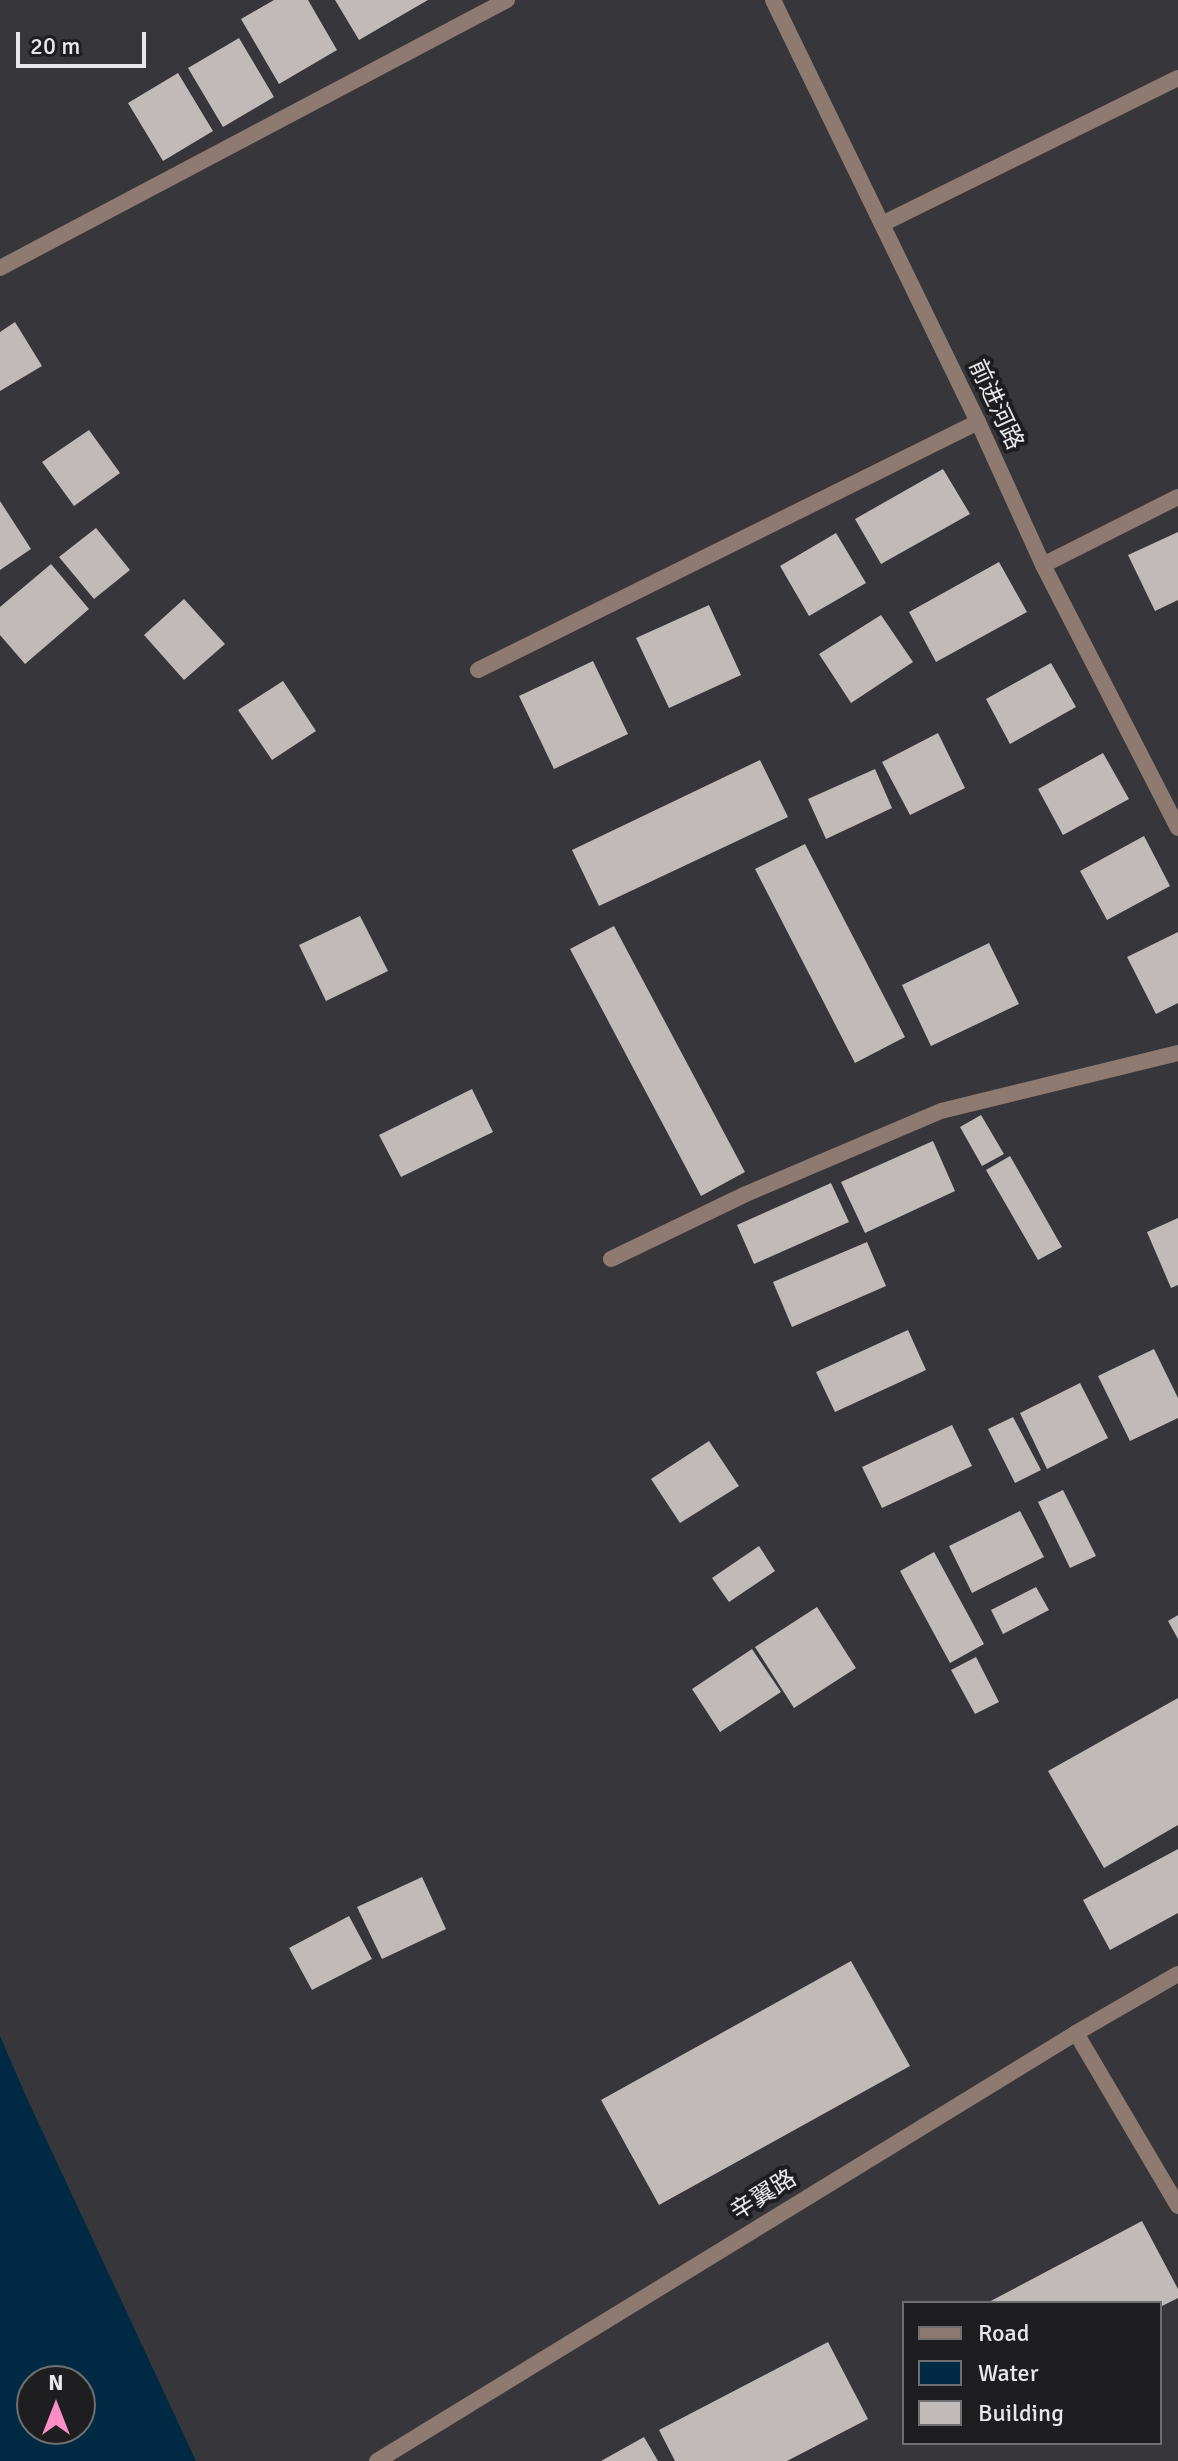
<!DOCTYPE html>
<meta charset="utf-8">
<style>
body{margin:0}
#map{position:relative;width:1178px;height:2461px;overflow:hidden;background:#37363a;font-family:Signika,sans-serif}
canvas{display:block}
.legend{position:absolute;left:902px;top:2301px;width:260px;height:144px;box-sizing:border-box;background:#1e1e20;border:2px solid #6f6e70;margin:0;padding:10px 14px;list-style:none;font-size:24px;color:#e8e7e9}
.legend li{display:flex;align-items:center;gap:16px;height:40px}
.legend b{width:40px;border:2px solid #6f6e70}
.north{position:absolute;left:16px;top:2365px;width:80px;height:80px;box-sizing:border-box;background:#1e1e20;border:2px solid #6f6e70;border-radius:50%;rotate:0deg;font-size:22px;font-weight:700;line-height:32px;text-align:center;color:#e8e7e9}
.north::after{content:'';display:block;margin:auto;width:28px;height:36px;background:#fa8fc8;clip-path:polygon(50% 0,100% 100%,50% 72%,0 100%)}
.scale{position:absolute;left:16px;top:32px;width:130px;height:36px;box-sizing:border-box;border:4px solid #e8e7e9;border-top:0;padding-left:10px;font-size:24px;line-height:28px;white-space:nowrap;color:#e8e7e9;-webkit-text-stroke:6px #1e1e20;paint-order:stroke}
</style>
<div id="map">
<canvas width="1178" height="2461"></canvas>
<ul class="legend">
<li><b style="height:10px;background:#8e7a70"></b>Road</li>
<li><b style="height:22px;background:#002a44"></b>Water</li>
<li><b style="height:22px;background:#c0bab9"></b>Building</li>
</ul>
<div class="north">N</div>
<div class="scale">20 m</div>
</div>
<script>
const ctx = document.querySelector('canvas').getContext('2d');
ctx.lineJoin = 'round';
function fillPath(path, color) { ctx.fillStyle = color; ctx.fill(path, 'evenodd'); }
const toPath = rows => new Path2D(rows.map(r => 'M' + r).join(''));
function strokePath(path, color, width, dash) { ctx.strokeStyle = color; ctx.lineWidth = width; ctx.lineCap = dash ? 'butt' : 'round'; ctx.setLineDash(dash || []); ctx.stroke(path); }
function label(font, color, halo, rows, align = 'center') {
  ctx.font = font + ' Signika,"Noto Sans SC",sans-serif'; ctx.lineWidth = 8; ctx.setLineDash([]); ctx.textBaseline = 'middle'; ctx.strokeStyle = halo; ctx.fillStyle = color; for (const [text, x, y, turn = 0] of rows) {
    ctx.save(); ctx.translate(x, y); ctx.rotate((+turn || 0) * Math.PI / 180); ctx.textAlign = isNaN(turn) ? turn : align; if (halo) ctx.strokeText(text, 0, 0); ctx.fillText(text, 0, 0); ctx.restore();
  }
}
const water = toPath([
 [0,2036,25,2094,196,2461,0,2461],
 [32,2381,80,2381,80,2429,32,2429]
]);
const building = toPath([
 [274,0,308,0,337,50,279,84,241,19],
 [335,0,428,0,359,40],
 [239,38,274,97,223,127,188,68],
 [178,73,213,131,163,161,128,103],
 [15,322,42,366,0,391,0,332],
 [89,430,120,473,74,506,42,462],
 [943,469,970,514,881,564,855,519],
 [0,501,31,549,0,570],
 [96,528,130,570,94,599,59,557],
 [1178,532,1178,600,1155,611,1128,555],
 [836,533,866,583,809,616,780,566],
 [999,562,1027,612,936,662,909,612],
 [51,564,89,609,25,664,0,635,0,607],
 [184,599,225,644,184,680,144,635],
 [709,605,741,675,669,708,636,638],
 [881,615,913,662,851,703,819,654],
 [593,661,628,734,554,769,519,696],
 [1051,663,1076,707,1010,744,986,699],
 [283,681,316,731,272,760,238,710],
 [938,733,965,788,910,815,882,762],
 [1103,753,1129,799,1063,835,1038,789],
 [760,760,788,817,599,906,572,850],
 [875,769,892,808,826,839,808,799],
 [1144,836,1170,886,1107,920,1080,871],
 [805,844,905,1037,855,1063,755,869],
 [360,916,388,971,326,1001,299,945],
 [614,926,745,1172,701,1196,570,949],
 [1178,932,1178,1003,1156,1014,1127,957],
 [989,943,1019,1004,931,1046,902,985],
 [472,1089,493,1132,401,1177,379,1135],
 [981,1115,1004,1154,982,1166,960,1127],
 [933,1141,955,1191,865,1233,841,1182],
 [1010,1156,1062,1247,1038,1260,986,1170],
 [831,1183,849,1222,754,1264,737,1225],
 [1178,1218,1178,1285,1171,1288,1147,1232],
 [867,1242,886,1286,792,1327,773,1282],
 [908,1330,926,1370,835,1412,816,1372],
 [1154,1349,1178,1398,1178,1418,1130,1441,1098,1376],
 [1080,1383,1108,1438,1047,1469,1020,1413],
 [1013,1417,1041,1470,1015,1483,988,1429],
 [952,1425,972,1466,882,1508,862,1467],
 [709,1441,739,1486,680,1523,651,1479],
 [1063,1490,1096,1556,1070,1568,1038,1502],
 [1020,1511,1044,1557,972,1593,949,1546],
 [759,1546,775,1571,729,1602,712,1578],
 [934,1552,984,1644,950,1663,900,1571],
 [1036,1587,1049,1610,1003,1634,991,1610],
 [817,1607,856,1668,794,1708,755,1647],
 [1178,1615,1178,1639,1168,1621],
 [752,1649,781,1692,720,1732,692,1689],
 [976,1657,999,1702,975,1714,951,1670],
 [1178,1698,1178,1825,1104,1868,1048,1771],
 [1178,1849,1178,1913,1110,1950,1083,1900],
 [422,1877,446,1929,382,1959,357,1907],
 [349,1916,372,1959,312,1990,289,1948],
 [851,1961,910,2066,659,2205,601,2100],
 [1142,2221,1178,2289,1178,2298,1160,2307,1160,2303,987,2303],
 [828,2342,868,2419,787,2461,675,2461,659,2430],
 [644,2437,658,2461,601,2461]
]);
const minor = toPath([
 [882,224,1178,78],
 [0,268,507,0],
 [1043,565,1178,497],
 [478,670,978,422],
 [611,1259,746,1194,941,1111,1178,1053],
 [1076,2033,1178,2206]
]);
const tertiary = toPath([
 [773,0,978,422,1043,565,1178,828],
 [377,2461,1076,2033,1178,1974]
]);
const streetNames = [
 ["前进河路",995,405,65],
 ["辛翼路",764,2196,-32]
];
fillPath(water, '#002a44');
fillPath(building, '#c0bab9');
strokePath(minor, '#8e7a70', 16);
strokePath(tertiary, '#8e7a70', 16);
label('24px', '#e8e7e9', '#1e1e20', streetNames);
</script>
